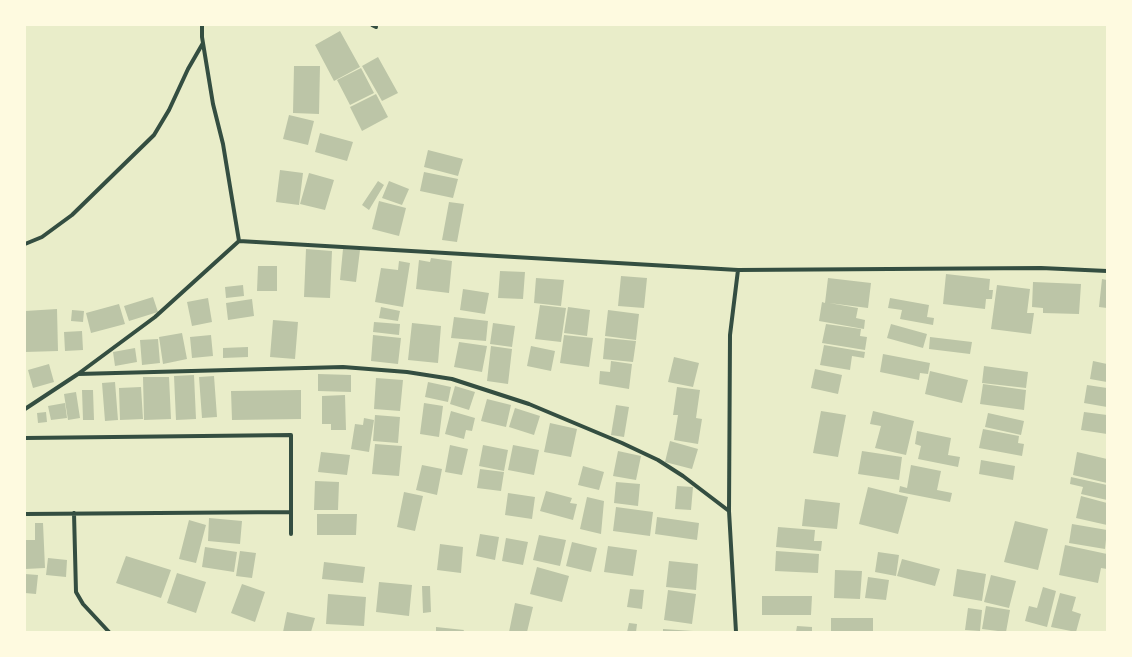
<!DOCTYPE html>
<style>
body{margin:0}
#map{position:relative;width:1132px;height:657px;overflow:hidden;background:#e9edc9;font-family:Roboto,sans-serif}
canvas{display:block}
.frame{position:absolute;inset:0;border:26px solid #fefae0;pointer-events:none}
</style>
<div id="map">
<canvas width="1132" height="657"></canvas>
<div class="frame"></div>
</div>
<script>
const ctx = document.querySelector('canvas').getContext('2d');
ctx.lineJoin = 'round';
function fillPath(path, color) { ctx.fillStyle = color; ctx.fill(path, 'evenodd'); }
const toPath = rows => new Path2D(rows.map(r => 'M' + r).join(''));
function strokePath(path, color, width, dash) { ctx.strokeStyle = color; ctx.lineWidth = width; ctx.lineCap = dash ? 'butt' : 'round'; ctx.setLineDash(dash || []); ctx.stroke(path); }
const building = toPath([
 [340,31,360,67,334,81,315,45],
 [378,57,398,93,382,101,362,66],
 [294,66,320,66,319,114,293,113],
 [361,68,374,93,350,105,337,80],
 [376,94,388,117,362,131,350,107],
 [289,115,314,121,308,145,283,139],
 [320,133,353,142,347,161,315,152],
 [428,150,463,159,458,176,424,167],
 [280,170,303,173,299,205,276,202],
 [424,172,458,179,453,198,420,191],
 [309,173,334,180,325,210,300,204],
 [378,181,384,185,369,210,362,205],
 [389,181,409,189,402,205,382,198],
 [379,201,406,208,399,236,372,229],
 [449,202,464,204,457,242,442,240],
 [306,249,332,251,330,298,304,297],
 [343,249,360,250,356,282,340,280],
 [431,258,452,261,449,293,416,289,419,260,430,262],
 [399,261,410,263,403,307,375,302,381,268,398,270],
 [258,266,277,266,277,291,257,291],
 [500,271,525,272,523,299,498,298],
 [946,274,990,279,989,290,993,290,992,299,986,299,985,309,943,304],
 [621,276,647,278,644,308,618,306],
 [536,278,564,280,561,306,534,303],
 [828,278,871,283,868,308,829,303,858,308,856,318,865,320,864,329,819,321,822,302,825,303],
 [1102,279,1107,280,1107,308,1099,307],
 [1033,282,1081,284,1079,314,1043,313,1043,308,1032,307],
 [243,285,244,296,226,298,225,287],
 [997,285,1030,289,1027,313,1034,313,1031,334,991,329],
 [463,289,489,293,485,314,460,310],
 [153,297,158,312,129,321,124,306],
 [208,298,212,322,192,326,187,302],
 [890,298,929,305,927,317,934,318,933,325,900,319,902,310,888,308],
 [252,299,254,316,228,320,226,303],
 [119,304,125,324,91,333,86,313],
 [540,305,566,308,561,342,535,339],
 [381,307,400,311,398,321,379,318],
 [568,307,590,310,587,336,564,333],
 [57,309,58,351,25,352,25,311],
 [72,310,84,311,83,322,71,321],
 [608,310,639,314,636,340,605,336],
 [454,317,488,321,486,341,451,338],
 [273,320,298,322,295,359,270,357],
 [374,322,400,324,399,335,373,332],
 [412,323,441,326,438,363,408,360],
 [493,323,515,326,512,347,490,344],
 [826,324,861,329,860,336,867,337,865,350,822,343],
 [891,324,927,334,923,348,887,338],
 [82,331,83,350,65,351,64,332],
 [182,333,187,359,163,364,159,337],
 [211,335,213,356,192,358,190,337],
 [373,335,401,338,398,364,371,361],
 [564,335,593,338,589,367,560,363],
 [930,337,972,342,970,354,929,349],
 [605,338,636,341,633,362,603,359],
 [158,339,160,363,142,365,140,340],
 [459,342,487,346,482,372,454,367],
 [824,345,865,352,864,358,852,356,850,370,820,365],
 [491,346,512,349,508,384,487,381],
 [531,346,555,351,551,371,527,366],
 [248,347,248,357,223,358,223,348],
 [135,348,137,362,115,366,113,352],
 [883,354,930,363,928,374,920,373,919,380,880,372],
 [674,357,699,363,693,387,668,382],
 [611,361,632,364,629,389,599,384,600,371,610,372],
 [1093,361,1107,364,1107,382,1090,379],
 [49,364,54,382,33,388,28,370],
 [984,366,1028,372,1026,388,982,383],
 [815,369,842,375,838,394,811,388],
 [930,371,968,380,962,403,925,394],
 [318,374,351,375,351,392,318,391],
 [194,375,196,419,176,420,174,376],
 [214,376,217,417,202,418,199,377],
 [143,377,169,377,171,419,144,420],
 [376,378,403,380,400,411,374,409],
 [115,382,118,420,105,421,102,383],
 [428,382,451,387,448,402,425,397],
 [983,384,1026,390,1024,410,980,404],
 [1087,385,1107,388,1107,407,1084,403],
 [455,386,475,392,469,410,450,404],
 [141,387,143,419,120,420,119,388],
 [677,387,700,390,696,418,702,419,698,444,674,440,678,415,673,415],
 [82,390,93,390,94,420,83,420],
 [301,390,301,419,232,420,231,391],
 [76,392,80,418,68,420,64,394],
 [345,395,346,430,331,430,331,424,322,424,322,396],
 [487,399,511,405,506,427,481,421],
 [65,403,67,418,51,420,48,406],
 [424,403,443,406,439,437,420,434],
 [616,405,629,407,624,437,611,435],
 [515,408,540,416,534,435,509,427],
 [451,411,475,418,472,431,466,430,464,439,445,434],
 [821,411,846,415,838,457,813,453],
 [873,411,914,421,906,455,875,448,881,426,870,424],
 [46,412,47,422,38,423,37,413],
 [1084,412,1107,415,1107,434,1081,430],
 [988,413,1024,421,1021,435,985,427],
 [375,415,400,417,398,443,373,441],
 [364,418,374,420,369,452,351,449,355,424,363,425],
 [550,423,577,429,571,457,544,452],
 [983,429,1019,436,1018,443,1024,444,1022,456,979,448],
 [917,431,951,438,948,455,960,457,958,467,918,459,921,446,915,444],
 [670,441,698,449,692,469,665,462],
 [375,444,402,446,399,476,372,474],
 [450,445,468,449,462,475,445,472],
 [483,445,508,450,504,471,479,466],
 [513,445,539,450,534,475,508,470],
 [618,451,641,456,636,480,613,476],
 [862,451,902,457,899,480,858,474],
 [321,452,350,455,347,475,318,472],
 [1077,452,1107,459,1107,483,1073,475],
 [981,460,1015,466,1013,480,979,474],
 [422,465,442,469,437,495,416,490],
 [911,465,941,471,937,490,952,493,950,502,899,492,900,486,907,488],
 [583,466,604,472,599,490,578,485],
 [480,469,504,472,501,491,477,488],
 [1071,477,1107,485,1107,500,1081,494,1083,487,1070,484],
 [315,481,339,482,338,510,314,510],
 [616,482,640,484,638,506,614,503],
 [677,486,693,487,691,510,675,509],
 [868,487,908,497,898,534,859,524],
 [546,491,572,498,570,503,577,504,573,520,540,511],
 [404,492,423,496,415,531,397,527],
 [508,493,535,497,532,519,505,515],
 [1081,496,1107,503,1107,525,1076,518],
 [587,497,604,501,601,534,580,529],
 [805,499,840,503,837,529,802,526],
 [616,507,653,512,650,536,613,531],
 [317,514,357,514,356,535,317,535],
 [657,517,699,523,697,540,655,534],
 [209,518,242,521,240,544,208,541],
 [189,520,206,525,196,563,179,559],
 [1015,521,1048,529,1038,570,1004,562],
 [35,523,43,523,45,568,25,569,25,540,35,540],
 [1072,524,1107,530,1105,549,1069,543],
 [778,527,815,530,814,541,822,541,821,551,776,547],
 [480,534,499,537,495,560,476,556],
 [539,535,566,540,560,566,533,560],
 [506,538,528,542,523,565,502,561],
 [572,542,597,548,591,572,566,566],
 [440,544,463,547,461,573,437,570],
 [1065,545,1107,554,1107,569,1101,568,1098,583,1059,575],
 [608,546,637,550,633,576,604,572],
 [205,547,237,552,234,572,202,567],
 [240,551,256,553,252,578,236,576],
 [776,551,819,554,818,573,775,571],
 [878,552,899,555,896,576,875,572],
 [126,556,171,570,161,598,116,583],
 [48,558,67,560,66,577,46,575],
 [902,559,940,569,935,586,897,576],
 [669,561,698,564,696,590,666,587],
 [324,562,365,567,363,583,322,579],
 [537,567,569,576,562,602,530,594],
 [957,569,986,574,982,601,953,596],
 [835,570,862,571,860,599,834,598],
 [177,573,206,582,196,613,167,603],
 [25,574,38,575,36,594,25,593],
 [991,575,1016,581,1009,608,984,602],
 [868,577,889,580,886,600,865,598],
 [379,582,412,585,409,616,376,612],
 [242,584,265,592,255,622,231,613],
 [422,586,430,586,431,612,423,613],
 [1043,587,1056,591,1047,627,1025,621,1029,606,1037,608],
 [630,589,644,590,642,609,627,607],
 [668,590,696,594,692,624,664,620],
 [1060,593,1076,597,1072,611,1081,614,1076,632,1051,627],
 [328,594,366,597,364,626,326,624],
 [762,596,812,596,811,615,762,615],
 [515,603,533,607,527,632,509,632],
 [986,606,1010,610,1006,632,982,629],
 [968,608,982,610,980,631,965,630],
 [287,612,315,618,311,632,283,632],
 [831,618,873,618,873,632,831,632],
 [629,623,637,624,636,632,627,632],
 [797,626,812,627,812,632,796,632],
 [436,627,464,630,463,632,436,632],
 [663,629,693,631,693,632,663,632]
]);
const minor = toPath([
 [202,25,202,37,213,104,223,144,239,241,738,270,730,335,729,511,736,632],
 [372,25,376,27],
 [25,244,42,237,72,215,154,135,169,110,188,69,203,43],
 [738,270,1041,268,1107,271],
 [78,374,343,367,407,372,452,379,529,404,622,443,658,460,683,476,729,511],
 [25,409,78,374,155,317,239,241],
 [25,438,291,435,291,534],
 [74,513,76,592,83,604,109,632],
 [25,514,291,512]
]);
fillPath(building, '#bcc5a7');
strokePath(minor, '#344e41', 4);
</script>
